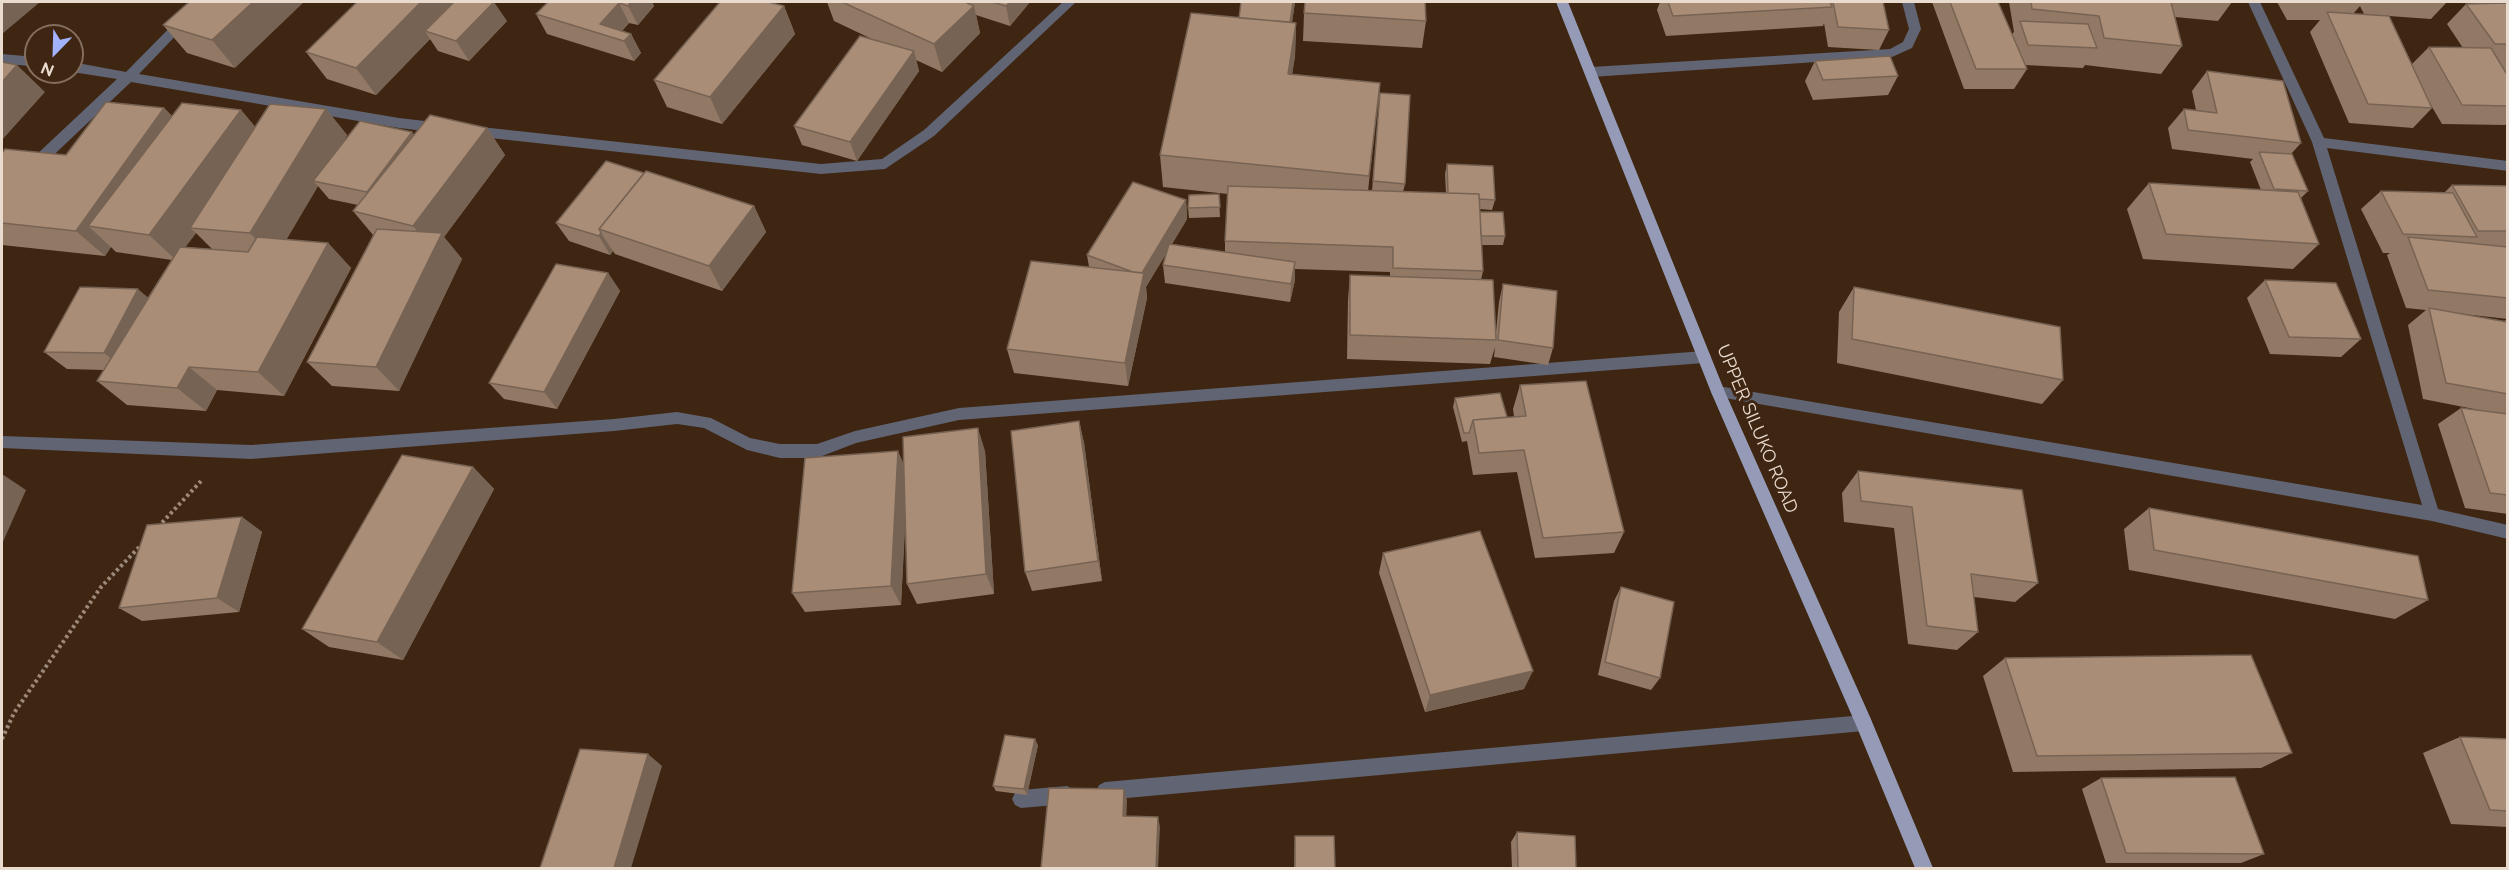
<!DOCTYPE html>
<style>
body{margin:0}
#map{position:relative;width:2509px;height:870px;overflow:hidden;background:#3e2613;font-family:Raleway,sans-serif}
canvas{display:block}
.frame{position:absolute;inset:0;border:3px solid #eadbcf;pointer-events:none}
.north{position:absolute;left:24px;top:24px;width:60px;height:60px;box-sizing:border-box;background:#3e2613;border:2px solid #836e5e;border-radius:50%;rotate:203deg;font-size:16px;font-weight:700;line-height:24px;text-align:center;color:#eadbcf}
.north::after{content:'';display:block;margin:auto;width:21px;height:27px;background:#a2b2fd;clip-path:polygon(50% 0,100% 100%,50% 72%,0 100%)}
</style>
<div id="map">
<canvas width="2509" height="870"></canvas>
<div class="frame"></div>
<div class="north">N</div>
</div>
<script>
const ctx = document.querySelector('canvas').getContext('2d');
ctx.lineJoin = 'round';
const toPath = rows => new Path2D(rows.map(r => 'M' + r).join(''));
function strokePath(path, color, width, dash) { ctx.strokeStyle = color; ctx.lineWidth = width; ctx.lineCap = dash ? 'butt' : 'round'; ctx.setLineDash(dash || []); ctx.stroke(path); }
function fillPath(path, color) { ctx.fillStyle = color; ctx.fill(path, 'evenodd'); }
function label(font, color, halo, rows, align = 'center') {
  ctx.font = font + ' Raleway,sans-serif'; ctx.lineWidth = 6; ctx.setLineDash([]); ctx.textBaseline = 'middle'; ctx.strokeStyle = halo; ctx.fillStyle = color; for (const [text, x, y, turn = 0] of rows) {
    ctx.save(); ctx.translate(x, y); ctx.rotate((+turn || 0) * Math.PI / 180); ctx.textAlign = isNaN(turn) ? turn : align; if (halo) ctx.strokeText(text, 0, 0); ctx.fillText(text, 0, 0); ctx.restore();
  }
}
const path = toPath([
 [158,527,202,480],
 [2,739,14,713,101,587,143,543]
]);
const minor = toPath([
 [195,2,208,2,139,74,399,118,442,123,449,128,442,133,399,128,131,82,7,199,2,200,2,187,117,79,72,72,72,62,126,72,195,2],
 [1063,2,1076,2,934,136,885,169,821,174,472,136,465,131,472,126,821,164,882,159,924,130,1063,2],
 [1902,2,1914,2,1921,29,1912,48,1892,57,1591,77,1585,72,1591,67,1890,49,1903,42,1909,29,1902,2],
 [2248,2,2260,2,2324,138,2508,161,2508,171,2327,148,2438,509,2508,525,2508,539,2432,521,1713,396,1711,392,1713,388,1718,386,2422,505,2312,142,2248,2],
 [2,54,36,57,36,67,2,63,2,54],
 [1704,351,1709,353,1711,357,1709,361,1704,363,959,420,856,443,817,458,780,458,747,450,704,428,677,424,614,431,251,459,2,448,2,436,251,445,614,419,677,412,711,418,750,438,780,444,817,444,855,431,959,408,1704,351],
 [1864,715,1870,717,1872,723,1870,729,1864,731,1105,800,1099,797,1096,791,1099,785,1105,782,1864,715],
 [1067,786,1073,789,1076,795,1073,801,1067,804,1021,808,1015,805,1012,799,1015,793,1021,790,1067,786]
]);
const major = toPath([
 [1556,2,1568,2,1725,392,1870,717,1933,868,1915,868,1856,725,1711,392,1556,2]
]);
const wall = toPath([
 [189,2,235,68,187,53,163,25],
 [357,2,507,21,469,61,438,51,430,39,376,95,327,79,306,52],
 [548,2,652,2,654,6,638,25,629,23,622,31,631,34,641,53,634,61,547,34,536,14],
 [827,2,1030,2,1010,26,976,15,980,33,942,72,916,60,919,71,857,161,802,145,794,126,876,41,834,21],
 [1295,2,1292,22,1296,23,1295,56,1292,74,1380,83,1368,191,1372,191,1380,93,1405,184,1403,192,1446,193,1445,174,1447,164,1495,200,1492,210,1480,209,1480,212,1505,236,1503,245,1481,245,1483,271,1481,280,1496,332,1499,302,1503,284,1553,348,1548,365,1494,357,1495,347,1490,364,1347,359,1348,300,1350,275,1390,276,1390,272,1295,269,1295,280,1290,302,1165,283,1163,265,1167,252,1146,287,1147,298,1128,386,1014,373,1007,349,1089,267,1087,255,1186,200,1187,219,1172,244,1225,252,1225,241,1228,194,1163,187,1160,155,1239,17],
 [1660,2,1883,2,1889,30,1879,50,1828,47,1824,23,1823,26,1666,36,1657,10],
 [1932,2,1998,2,2012,34,2014,32,2009,2,2232,2,2218,21,2175,17,2182,46,2161,74,2085,65,2083,68,2025,65,2027,69,2014,89,1964,89],
 [2277,2,2447,2,2431,19,2389,16,2412,64,2429,47,2463,48,2447,24,2466,4,2508,3,2508,123,2505,125,2442,124,2428,100,2432,108,2413,128,2349,123,2310,32,2320,20,2287,20],
 [2360,6,2364,14,2353,14],
 [784,6,795,34,722,124,667,107,654,80],
 [1304,13,1426,21,1422,48,1303,41],
 [1815,61,1898,76,1888,95,1813,100,1805,81],
 [2207,71,2301,143,2291,154,2308,191,2301,198,2319,244,2293,269,2143,259,2127,209,2149,183,2261,190,2250,162,2253,159,2172,149,2168,128,2184,109,2196,110,2192,91],
 [164,108,172,116,241,110,255,127,326,109,347,135,344,141,412,132,414,135,487,128,505,155,444,237,462,259,399,391,332,386,307,362,373,235,353,211,358,205,329,199,318,186,286,240,328,243,351,268,284,396,217,390,206,411,127,405,97,381,104,370,67,369,44,352,148,297,172,260,116,252,111,247,105,256,2,245,2,153,66,155],
 [196,233,212,249,185,247],
 [2452,185,2508,186,2508,319,2463,314,2504,321,2508,319,2508,412,2505,414,2508,414,2508,514,2465,508,2438,424,2461,408,2479,410,2423,399,2408,325,2426,310,2406,308,2387,255,2390,253,2383,253,2361,209,2381,191,2444,193],
 [1219,194,1220,217,1189,218,1188,208],
 [754,206,766,232,722,291,615,254,613,251,610,255,569,241,556,223],
 [608,273,620,291,557,409,504,399,489,383],
 [2265,280,2361,339,2341,357,2270,354,2247,298],
 [1854,287,2063,380,2042,404,1837,363,1839,312],
 [1520,385,1624,532,1614,553,1535,558,1517,472,1473,475,1467,441,1462,442,1453,407,1455,398,1507,417,1514,417,1513,409],
 [1079,421,1084,443,1102,581,1032,591,1025,572],
 [985,451,994,594,917,604,907,584,905,523,901,605,805,612,792,593,903,463],
 [473,467,494,489,403,660,329,647,302,629],
 [1858,471,2038,583,2015,602,1974,597,1978,632,1957,650,1908,644,1894,528,1844,522,1842,493],
 [2149,508,2428,600,2395,619,2129,570,2124,529],
 [242,517,262,532,239,612,142,621,119,608],
 [1383,553,1524,689,1425,712,1379,573],
 [1621,587,1660,678,1651,690,1598,675,1614,601],
 [2005,658,2292,753,2261,768,2013,772,1983,676],
 [2460,737,2508,739,2508,827,2451,824,2423,753],
 [1038,745,1027,795,996,791,993,786],
 [2101,778,2264,854,2241,863,2106,863,2082,789],
 [1517,832,1576,868,1512,868,1511,842],
 [1295,836,1335,868,1294,868]
]);
const shadedWall = toPath([
 [2,2,40,2,2,34],
 [253,2,304,2,235,68,212,40],
 [421,2,460,2,425,31,430,39,376,95,356,68],
 [494,2,507,21,469,61,456,41],
 [631,2,652,2,654,6,638,25,628,6],
 [1010,2,1030,2,1010,26,1006,6],
 [1293,2,1295,2,1289,42,1290,23],
 [619,3,629,23,615,38,600,24],
 [784,6,795,34,722,124,710,97],
 [974,6,980,33,942,72,934,44],
 [1296,23,1295,56,1287,107,1288,74],
 [631,34,641,53,634,61,624,41],
 [914,51,919,71,857,161,850,142],
 [17,65,45,92,2,140,2,82],
 [164,108,189,134,88,226,111,247,105,256,76,231],
 [326,109,347,135,320,182,313,181,318,186,275,259,250,233],
 [241,110,264,137,190,228,196,233,176,260,149,235],
 [487,128,505,155,444,237,462,259,399,391,376,367,433,251,413,226],
 [412,132,426,151,382,210,367,192],
 [1186,200,1187,219,1146,287,1147,298,1128,386,1125,363,1140,274],
 [754,206,766,232,722,291,709,266],
 [601,233,613,251,610,255,599,236],
 [328,243,351,268,284,396,258,372],
 [1295,262,1295,280,1290,302,1291,284],
 [608,273,620,291,557,409,544,392],
 [138,289,158,306,125,370,104,353],
 [189,367,217,390,206,411,177,388],
 [1079,421,1084,443,1102,581,1098,561],
 [978,428,985,451,994,594,986,574],
 [898,451,908,473,901,605,891,586],
 [473,467,494,489,403,660,377,642],
 [2,474,26,490,2,544],
 [242,517,262,532,239,612,217,598],
 [1533,671,1524,689,1425,712,1430,695],
 [1035,739,1038,745,1027,795,1024,789],
 [648,754,662,766,631,868,614,868],
 [1124,789,1127,800,1126,826,1123,816],
 [1158,817,1160,827,1158,868,1156,868]
]);
const building = toPath([
 [189,2,253,2,212,40,163,25,189,2],
 [357,2,421,2,356,68,306,52,357,2],
 [454,2,494,2,456,41,425,31,454,2],
 [548,2,631,2,628,6,619,3,600,24,631,34,624,41,536,14,548,2],
 [720,2,768,2,784,6,710,97,654,80,720,2],
 [842,2,965,2,974,6,934,44,842,2],
 [992,2,1010,2,1006,6,992,2],
 [1241,2,1293,2,1290,22,1239,18,1241,2],
 [1305,2,1425,2,1426,21,1304,13,1305,2],
 [1668,2,1830,2,1832,7,1673,16,1668,2],
 [1833,2,1883,2,1889,30,1838,27,1833,2],
 [1950,2,1998,2,2027,69,1976,69,1950,2],
 [2031,2,2171,2,2182,46,2104,38,2099,16,2032,9,2031,2],
 [2508,3,2508,44,2495,44,2466,4,2508,3],
 [2327,12,2389,16,2432,108,2368,104,2327,12],
 [1191,13,1296,23,1288,74,1380,83,1369,176,1160,155,1191,13],
 [2020,21,2088,24,2097,48,2028,45,2020,21],
 [860,36,914,51,850,142,794,126,860,36],
 [2429,47,2491,48,2508,76,2508,106,2462,105,2429,47],
 [1890,56,1898,76,1823,80,1815,61,1890,56],
 [2,62,17,65,2,82,2,62],
 [2207,71,2283,81,2301,143,2188,130,2184,109,2217,113,2207,71],
 [1380,93,1410,95,1405,184,1373,181,1380,93],
 [106,102,164,108,76,231,2,223,2,153,5,149,66,155,106,102],
 [182,103,241,110,149,235,88,226,182,103],
 [270,104,326,109,250,233,190,228,270,104],
 [430,115,487,128,413,226,353,211,430,115],
 [360,121,412,132,367,192,313,181,360,121],
 [2259,152,2292,154,2308,191,2274,189,2259,152],
 [606,161,644,173,599,229,601,233,599,236,556,223,606,161],
 [1447,164,1493,166,1495,200,1479,199,1479,194,1448,193,1447,164],
 [646,171,754,206,709,266,599,229,646,171],
 [1133,182,1186,200,1142,273,1133,272,1087,255,1133,182],
 [2149,183,2298,192,2319,244,2166,234,2149,183],
 [2452,185,2508,186,2508,231,2478,231,2452,185],
 [1228,186,1479,194,1483,271,1393,268,1393,247,1225,241,1228,186],
 [2381,191,2453,193,2477,237,2403,234,2381,191],
 [1219,194,1220,207,1188,208,1189,195,1219,194],
 [1480,212,1503,212,1505,236,1481,236,1480,212],
 [377,229,442,233,376,367,307,362,377,229],
 [257,237,328,243,258,372,189,367,177,388,97,381,180,247,248,252,257,237],
 [2408,237,2508,247,2508,298,2428,290,2408,237],
 [1169,244,1295,262,1291,284,1163,265,1169,244],
 [1031,261,1144,273,1125,363,1007,349,1031,261],
 [556,264,608,273,544,392,489,383,556,264],
 [1350,275,1493,280,1496,340,1350,335,1350,275],
 [2265,280,2336,283,2361,339,2289,337,2265,280],
 [1503,284,1557,291,1553,348,1498,340,1503,284],
 [80,287,138,289,104,353,44,352,80,287],
 [1854,287,2060,327,2063,380,1852,339,1854,287],
 [2429,308,2507,322,2508,394,2446,383,2429,308],
 [1586,381,1624,532,1543,538,1524,450,1479,453,1473,420,1526,416,1520,385,1586,381],
 [1500,393,1507,417,1473,420,1469,433,1464,433,1455,398,1500,393],
 [2461,408,2508,414,2508,495,2490,493,2461,408],
 [1079,421,1098,561,1025,572,1011,431,1079,421],
 [978,428,986,574,907,584,903,437,978,428],
 [898,451,891,586,792,593,805,458,898,451],
 [402,455,473,467,377,642,302,629,402,455],
 [1858,471,2022,490,2038,583,1971,574,1978,632,1927,626,1912,507,1861,501,1858,471],
 [2149,508,2418,556,2428,600,2154,550,2149,508],
 [242,517,217,598,119,608,147,525,242,517],
 [1480,531,1533,671,1430,695,1383,553,1480,531],
 [1621,587,1674,602,1660,678,1605,662,1621,587],
 [2251,655,2292,753,2037,756,2005,658,2251,655],
 [1005,735,1035,739,1024,789,993,786,1005,735],
 [2460,737,2508,739,2508,811,2490,810,2460,737],
 [580,749,648,754,614,868,540,868,580,749],
 [2235,777,2264,854,2126,853,2101,778,2235,777],
 [1049,788,1124,789,1123,816,1158,817,1156,868,1041,868,1049,788],
 [1517,832,1575,836,1576,868,1518,868,1517,832],
 [1295,836,1334,836,1335,868,1295,868,1295,836]
]);
const streetNames = [
 ["UPPER SILUKO ROAD",1757,429,67]
];
strokePath(path, '#9c897a', 4, [3, 3]);
fillPath(minor, '#616472');
fillPath(major, '#959bb6');
fillPath(wall, '#927965');
fillPath(shadedWall, '#776353');
fillPath(building, '#aa8d76');
strokePath(building, '#776353', 1.5);
label('18px', '#eadbcf', '#3e2613', streetNames);
</script>
